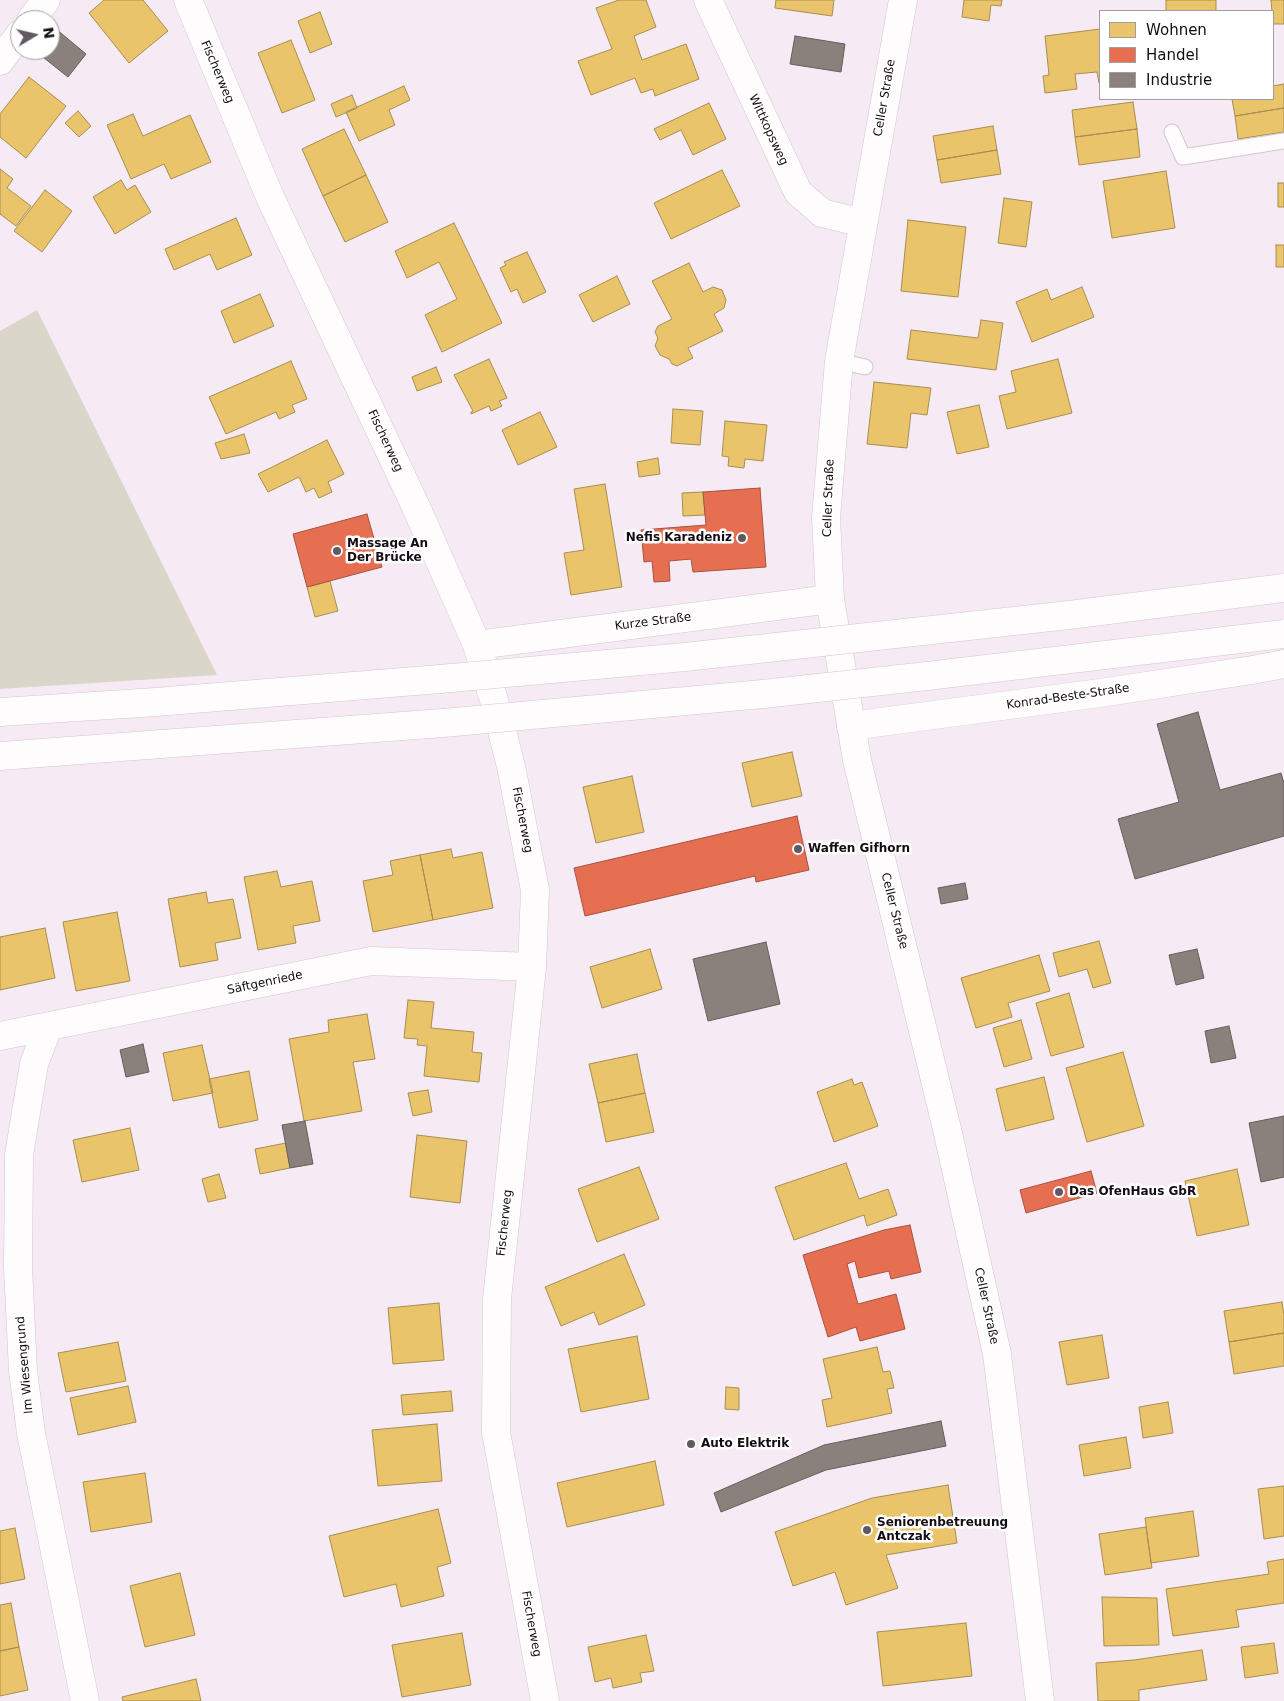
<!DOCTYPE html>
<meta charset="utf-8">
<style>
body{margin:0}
#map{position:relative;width:1284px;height:1701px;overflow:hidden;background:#f6eaf4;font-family:"DejaVu Sans",sans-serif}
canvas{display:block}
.legend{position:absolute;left:1099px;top:10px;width:175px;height:90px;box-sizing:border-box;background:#fff;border:1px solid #a19ea1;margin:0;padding:6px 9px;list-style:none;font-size:15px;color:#130d13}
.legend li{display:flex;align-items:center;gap:10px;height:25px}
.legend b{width:25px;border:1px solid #a19ea1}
.north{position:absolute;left:10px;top:10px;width:50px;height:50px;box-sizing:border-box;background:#fff;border:1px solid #a19ea1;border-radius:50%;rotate:81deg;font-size:14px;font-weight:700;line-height:20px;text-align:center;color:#130d13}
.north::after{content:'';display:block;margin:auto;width:18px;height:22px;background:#625a62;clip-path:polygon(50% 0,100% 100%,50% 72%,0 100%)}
</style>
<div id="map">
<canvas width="1284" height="1701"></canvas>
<ul class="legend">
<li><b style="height:14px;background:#e9c46a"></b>Wohnen</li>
<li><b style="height:14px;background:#e76f51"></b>Handel</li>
<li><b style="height:14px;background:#8a817c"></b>Industrie</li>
</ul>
<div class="north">N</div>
</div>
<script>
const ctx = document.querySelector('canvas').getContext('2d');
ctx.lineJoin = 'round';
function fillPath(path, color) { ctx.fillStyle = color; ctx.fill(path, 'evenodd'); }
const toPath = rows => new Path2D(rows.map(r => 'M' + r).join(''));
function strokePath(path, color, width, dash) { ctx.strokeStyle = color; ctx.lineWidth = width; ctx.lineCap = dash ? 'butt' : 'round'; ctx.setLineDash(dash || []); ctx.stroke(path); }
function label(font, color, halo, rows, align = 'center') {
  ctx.font = font + ' "DejaVu Sans",sans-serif'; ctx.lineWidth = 5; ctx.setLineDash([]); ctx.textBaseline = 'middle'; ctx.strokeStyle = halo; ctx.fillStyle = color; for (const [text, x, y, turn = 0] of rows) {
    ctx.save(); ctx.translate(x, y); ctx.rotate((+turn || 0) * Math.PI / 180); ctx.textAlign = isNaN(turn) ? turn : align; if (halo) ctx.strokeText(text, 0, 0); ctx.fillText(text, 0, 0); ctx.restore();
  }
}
const green = toPath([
 [37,310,217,675,0,689,0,331]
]);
const homes = toPath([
 [104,0,143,0,168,31,129,63,89,13,104,0],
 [619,0,646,0,656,27,634,36,642,60,686,44,699,79,655,96,653,89,641,93,635,78,591,95,578,61,612,49,596,8,619,0],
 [776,0,834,0,832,16,775,8,776,0],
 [964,0,1002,0,1001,6,991,5,989,21,962,17,964,0],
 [1166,0,1216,0,1216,11,1166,11,1166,0],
 [1271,0,1284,0,1284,24,1273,24,1271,0],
 [320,12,332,44,310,53,298,21,320,12],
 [1100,29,1100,83,1099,83,1097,72,1075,74,1077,89,1045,93,1043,76,1049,75,1045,36,1100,29],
 [291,40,315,100,282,113,258,53,291,40],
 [29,77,66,106,26,158,0,137,0,114,29,77],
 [1284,84,1284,108,1235,116,1232,99,1273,99,1273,86,1284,84],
 [404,86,410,100,389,110,395,125,359,141,346,112,404,86],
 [352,95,357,108,336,117,331,104,352,95],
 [1133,102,1137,129,1075,137,1072,110,1133,102],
 [709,103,726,139,693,155,681,130,660,140,654,129,709,103],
 [1284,108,1284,132,1238,139,1235,116,1284,108],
 [78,111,91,126,79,137,65,123,78,111],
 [133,114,143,136,190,115,211,162,171,179,164,164,131,179,107,125,133,114],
 [993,126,997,150,937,160,933,136,993,126],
 [344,129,366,175,323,196,302,149,344,129],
 [1137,129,1140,157,1079,165,1075,137,1137,129],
 [997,150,1001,174,941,183,937,160,997,150],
 [0,169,13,179,7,188,31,206,16,226,0,214,0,169],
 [722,170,740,206,671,239,654,203,722,170],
 [1166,171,1175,228,1112,238,1103,181,1166,171],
 [366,175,388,222,345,242,323,196,366,175],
 [121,180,127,190,135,185,151,212,115,234,93,197,121,180],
 [1278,183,1284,183,1284,207,1278,207,1278,183],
 [45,190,72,211,42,252,14,231,45,190],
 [1004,198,1032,202,1026,247,998,243,1004,198],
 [236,218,252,255,217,270,210,254,174,270,165,249,236,218],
 [908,220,966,227,958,297,901,291,908,220],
 [454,223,502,323,442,352,425,315,457,299,439,262,407,278,395,251,454,223],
 [1276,245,1284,245,1284,267,1276,267,1276,245],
 [527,252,546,292,523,303,517,289,511,292,500,268,506,265,504,262,527,252],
 [689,263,703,292,713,287,722,290,726,300,724,308,714,314,723,331,688,348,693,358,677,366,672,364,669,359,660,355,655,346,658,338,655,332,658,326,672,319,652,281,689,263],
 [617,276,630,304,593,322,579,295,617,276],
 [1082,287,1094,317,1032,342,1016,302,1047,289,1051,300,1082,287],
 [260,294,274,326,234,343,221,311,260,294],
 [981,320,1003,323,996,370,907,359,911,330,978,338,981,320],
 [489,359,507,398,499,401,502,406,491,411,489,406,471,414,471,412,473,411,454,375,489,359],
 [1058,359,1072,413,1007,429,999,396,1016,392,1011,371,1058,359],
 [291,361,307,399,292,405,295,412,279,419,276,412,226,434,209,397,291,361],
 [436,367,442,382,417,391,412,377,436,367],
 [874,382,931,388,927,415,911,413,907,448,867,444,874,382],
 [979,405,989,447,957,454,947,412,979,405],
 [673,409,703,411,700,445,671,443,673,409],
 [540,412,557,447,518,465,502,430,540,412],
 [725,421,767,425,763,461,745,459,744,468,728,466,729,457,722,456,725,421],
 [244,434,250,453,221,459,215,443,244,434],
 [327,440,344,474,328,482,332,492,319,498,314,488,306,492,299,477,268,492,258,474,327,440],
 [658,458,660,474,639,477,637,462,658,458],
 [605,484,622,587,571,595,564,553,584,550,574,489,605,484],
 [703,492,705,515,683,516,682,493,703,492],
 [330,581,338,611,315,617,307,587,330,581],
 [792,752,802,796,752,807,742,763,792,752],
 [632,776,644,832,596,843,583,787,632,776],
 [451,849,453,858,482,852,493,908,433,920,420,855,451,849],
 [420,855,433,920,373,932,363,881,393,875,390,861,420,855],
 [277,871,281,887,312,881,320,921,293,926,296,943,258,950,244,877,277,871],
 [206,892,208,903,233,899,241,938,215,943,218,960,180,967,168,899,206,892],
 [117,912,130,981,76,991,63,922,117,912],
 [45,928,55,978,0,990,0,937,45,928],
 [1099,941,1111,983,1093,988,1087,969,1059,977,1053,953,1099,941],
 [650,949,662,989,602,1008,590,967,650,949],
 [1039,955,1050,991,1008,1003,1012,1017,976,1028,961,978,1039,955],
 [1069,993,1084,1047,1051,1056,1036,1003,1069,993],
 [408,1000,434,1002,431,1028,474,1032,472,1052,482,1053,479,1082,424,1076,427,1046,417,1045,418,1039,404,1038,408,1000],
 [367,1014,375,1059,353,1062,362,1111,304,1121,289,1039,329,1032,328,1020,367,1014],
 [1021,1020,1032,1059,1004,1067,993,1028,1021,1020],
 [202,1045,213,1093,173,1101,163,1053,202,1045],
 [1123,1052,1144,1126,1087,1142,1066,1068,1123,1052],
 [637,1054,645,1093,598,1103,589,1064,637,1054],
 [249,1071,258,1120,219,1128,209,1079,249,1071],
 [1044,1077,1054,1119,1006,1131,996,1089,1044,1077],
 [852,1079,854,1085,862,1082,878,1126,834,1142,817,1092,852,1079],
 [428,1090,432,1112,413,1116,408,1093,428,1090],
 [645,1093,654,1132,606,1142,598,1103,645,1093],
 [130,1128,139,1170,82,1182,73,1140,130,1128],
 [417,1135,467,1141,460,1203,410,1197,417,1135],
 [286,1143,290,1168,260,1174,255,1149,286,1143],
 [846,1163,859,1199,888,1189,897,1215,867,1226,864,1215,794,1240,775,1187,846,1163],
 [639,1167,659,1219,597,1242,578,1189,639,1167],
 [1237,1169,1249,1225,1197,1236,1185,1181,1237,1169],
 [219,1174,226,1198,208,1202,202,1179,219,1174],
 [624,1254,645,1305,599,1325,594,1312,561,1326,545,1287,624,1254],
 [1282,1302,1284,1315,1284,1333,1229,1342,1224,1311,1282,1302],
 [439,1303,444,1360,393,1364,388,1308,439,1303],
 [1284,1333,1284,1366,1234,1374,1229,1342,1284,1333],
 [1102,1335,1109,1378,1067,1385,1059,1342,1102,1335],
 [637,1336,649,1399,581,1412,568,1349,637,1336],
 [118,1342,126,1381,66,1392,58,1353,118,1342],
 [877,1347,883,1372,890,1371,894,1388,887,1389,892,1413,827,1427,822,1400,832,1398,823,1359,877,1347],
 [128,1386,136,1422,78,1435,70,1398,128,1386],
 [726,1387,739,1388,739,1410,725,1409,726,1387],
 [451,1391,453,1411,403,1415,401,1395,451,1391],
 [1168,1402,1173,1433,1143,1438,1139,1407,1168,1402],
 [437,1424,442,1481,378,1486,372,1430,437,1424],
 [1126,1437,1131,1468,1084,1476,1079,1445,1126,1437],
 [655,1461,664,1505,567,1527,557,1483,655,1461],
 [145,1473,152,1522,91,1532,83,1482,145,1473],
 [948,1485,957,1543,886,1555,898,1588,846,1605,835,1572,793,1586,775,1532,872,1498,948,1485],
 [1284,1486,1284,1536,1264,1539,1258,1489,1284,1486],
 [438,1509,451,1563,437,1567,444,1596,401,1607,396,1584,344,1597,329,1536,438,1509],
 [1193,1511,1199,1556,1151,1563,1145,1518,1193,1511],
 [1146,1527,1152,1568,1105,1575,1099,1534,1146,1527],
 [15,1528,25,1579,0,1584,0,1531,15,1528],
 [1284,1559,1284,1603,1236,1610,1239,1627,1173,1636,1166,1589,1269,1574,1267,1562,1284,1559],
 [180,1573,195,1635,145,1647,130,1586,180,1573],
 [1102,1597,1157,1598,1159,1645,1104,1646,1102,1597],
 [11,1603,19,1647,0,1651,0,1605,11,1603],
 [966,1623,972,1676,883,1686,877,1632,966,1623],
 [462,1633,471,1685,402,1697,392,1645,462,1633],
 [646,1635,654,1671,640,1673,642,1682,613,1688,611,1678,595,1682,588,1647,646,1635],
 [1274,1643,1278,1673,1245,1678,1241,1647,1274,1643],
 [19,1647,28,1690,0,1696,0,1651,19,1647],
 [1202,1650,1207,1680,1139,1690,1139,1701,1098,1701,1096,1663,1134,1660,1202,1650],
 [196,1679,201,1701,123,1701,122,1697,196,1679]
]);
const shops = toPath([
 [760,488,766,567,693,572,691,559,669,561,670,581,654,582,652,561,644,562,641,530,706,525,703,492,760,488],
 [367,514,382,567,307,587,293,534,367,514],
 [797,816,809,870,756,882,755,876,585,916,574,868,797,816],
 [1091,1171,1097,1193,1026,1213,1020,1190,1091,1171],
 [910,1225,921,1272,891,1279,889,1271,859,1278,855,1261,847,1264,858,1304,896,1294,905,1329,860,1341,856,1327,828,1337,803,1255,884,1230,910,1225]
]);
const industry = toPath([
 [50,24,86,54,68,77,34,50,50,50,50,24],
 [795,36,845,44,841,72,790,64,795,36],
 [1198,712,1220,790,1281,773,1284,783,1284,836,1135,879,1118,819,1179,802,1157,724,1198,712],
 [965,883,968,899,941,904,938,888,965,883],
 [766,942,780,1004,708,1021,693,959,766,942],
 [1197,949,1204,978,1176,985,1169,955,1197,949],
 [1229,1026,1236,1058,1211,1063,1205,1031,1229,1026],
 [143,1044,149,1072,126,1077,120,1050,143,1044],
 [1284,1116,1284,1177,1261,1182,1249,1123,1284,1116],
 [305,1121,313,1164,290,1168,282,1125,305,1121],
 [941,1421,946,1446,826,1470,721,1512,714,1493,824,1445,941,1421]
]);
const lane = toPath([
 [1172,132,1183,157,1284,141],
 [839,361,865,367]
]);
const street = toPath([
 [188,0,270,197,416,507,477,645,494,700,511,766,535,890,532,967,497,1299,496,1432,545,1701],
 [708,0,798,192,822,213,863,223],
 [31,20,46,0],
 [0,61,20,34],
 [477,645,830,599],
 [851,726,1100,693,1252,670,1284,664],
 [48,1027,34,1064,19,1155,18,1267,23,1371,31,1433,85,1701],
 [0,1036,371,961,532,967]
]);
const secondary = toPath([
 [903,0,839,361,826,518,830,599,857,760,947,1129,997,1354,1040,1701]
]);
const highway = toPath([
 [0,712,156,702,440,679],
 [0,756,443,723]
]);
const highwayBridge = toPath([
 [440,679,685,657,1069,615,1284,588],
 [443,723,763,694,927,676,1284,634]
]);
const markers = [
 [742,538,5,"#625a62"],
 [337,551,5,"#625a62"],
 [798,849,5,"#625a62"],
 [1059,1192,5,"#625a62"],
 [691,1444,5,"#625a62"],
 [867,1530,5,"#625a62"]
];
const streetNames = [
 ["Fischerweg",217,72,67],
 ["Celler Straße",885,98,-80],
 ["Wittkopsweg",768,130,65],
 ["Fischerweg",385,441,65],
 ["Celler Straße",829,498,-88],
 ["Kurze Straße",653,622,-7],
 ["Konrad-Beste-Straße",1068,697,-8],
 ["Fischerweg",522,820,79],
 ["Celler Straße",894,911,76],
 ["Säftgenriede",265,983,-12],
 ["Fischerweg",505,1223,-84],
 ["Celler Straße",986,1306,78],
 ["Im Wiesengrund",25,1365,-95],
 ["Fischerweg",531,1624,80]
];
const poiNames = [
 ["Nefis Karadeniz",732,538,"right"],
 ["Massage An",347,544],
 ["Der Brücke",347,558],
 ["Waffen Gifhorn",808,849],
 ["Das OfenHaus GbR",1069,1192],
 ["Auto Elektrik",701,1444],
 ["Seniorenbetreuung",877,1523],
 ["Antczak",877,1537]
];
fillPath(green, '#dad6ca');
fillPath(homes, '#e9c46a');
strokePath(homes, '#a98d50', 1);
fillPath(shops, '#e76f51');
strokePath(shops, '#a7523e', 1);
fillPath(industry, '#8a817c');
strokePath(industry, '#665e5c', 1);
strokePath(lane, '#d0c7cf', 17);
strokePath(street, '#d0c7cf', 29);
strokePath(secondary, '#d0c7cf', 29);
strokePath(highway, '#d0c7cf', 29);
strokePath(lane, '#fefcfd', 15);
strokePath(street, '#fefcfd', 28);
strokePath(secondary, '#fefcfd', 28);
strokePath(highway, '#fefcfd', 28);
strokePath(highwayBridge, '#d0c7cf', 29, []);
strokePath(highwayBridge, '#fefcfd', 28);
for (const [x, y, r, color] of markers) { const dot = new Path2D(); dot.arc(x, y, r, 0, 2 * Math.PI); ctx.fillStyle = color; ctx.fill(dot); strokePath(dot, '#fff', 2); }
label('12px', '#130d13', '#fff', streetNames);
label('bold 12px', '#130d13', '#fff', poiNames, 'left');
</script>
